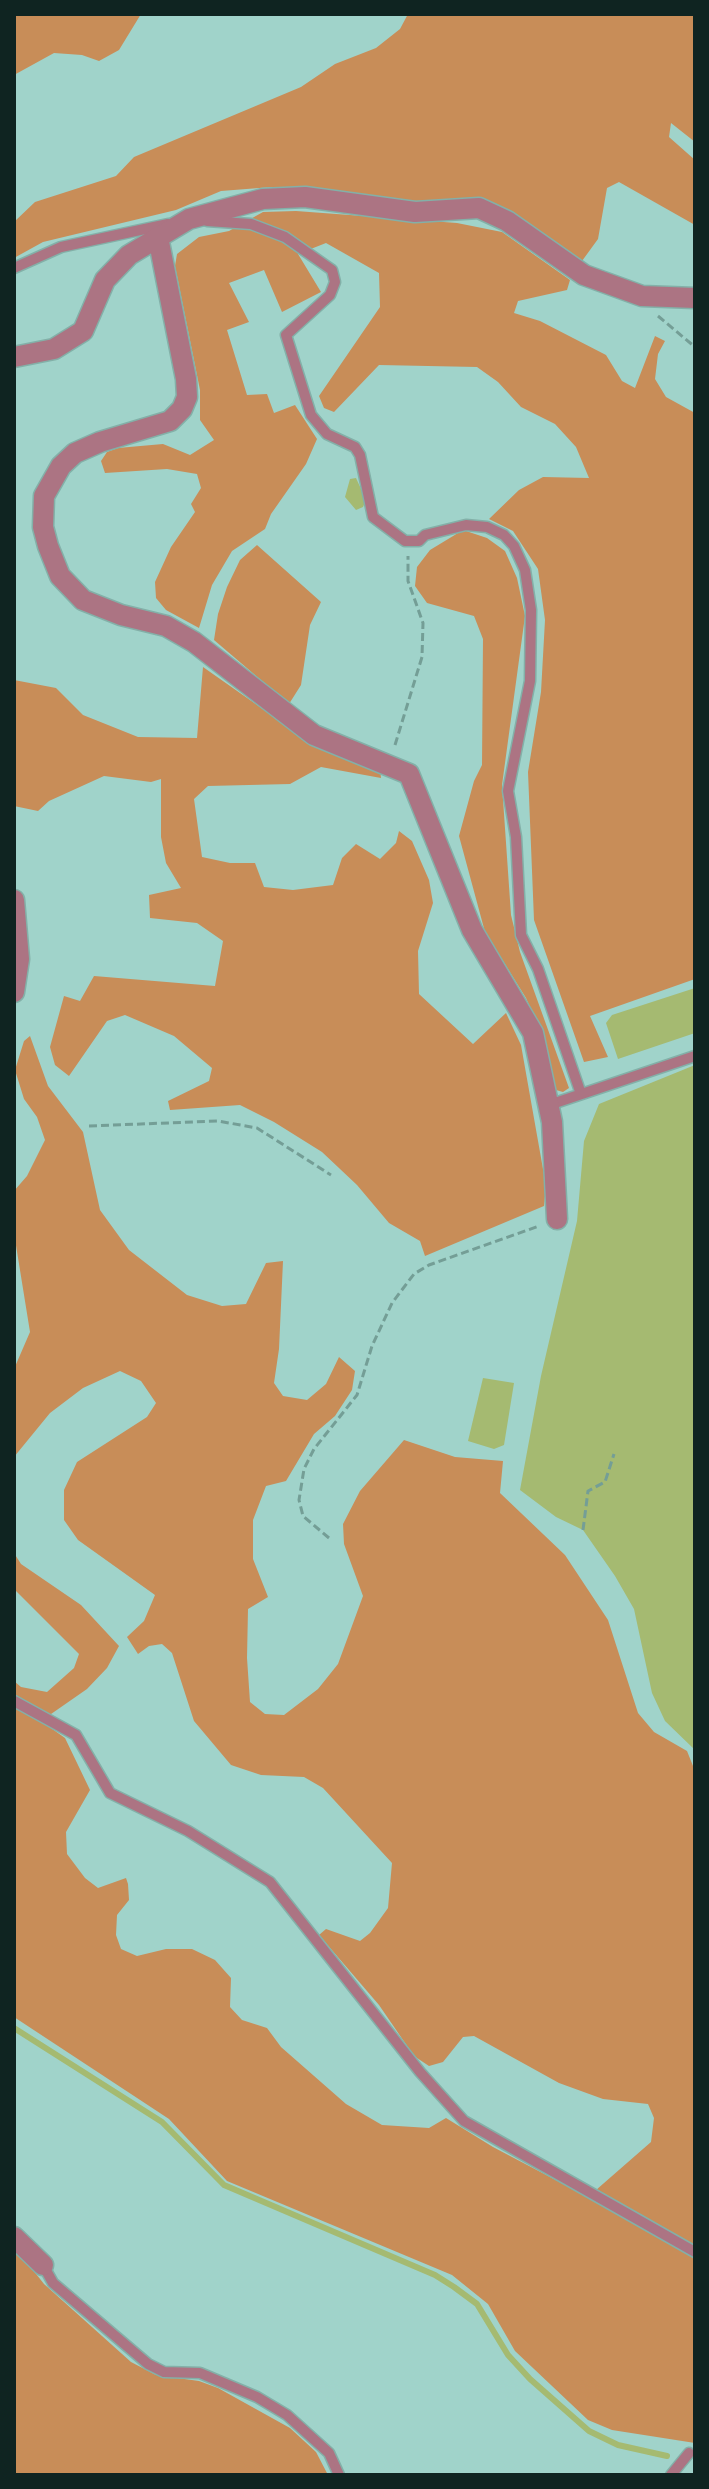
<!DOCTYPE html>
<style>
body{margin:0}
#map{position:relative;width:709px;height:2489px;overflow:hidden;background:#a0d3ca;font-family:"Noto Sans",sans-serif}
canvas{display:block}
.frame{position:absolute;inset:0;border:16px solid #0f2421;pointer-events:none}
</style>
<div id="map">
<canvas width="709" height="2489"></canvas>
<div class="frame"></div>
</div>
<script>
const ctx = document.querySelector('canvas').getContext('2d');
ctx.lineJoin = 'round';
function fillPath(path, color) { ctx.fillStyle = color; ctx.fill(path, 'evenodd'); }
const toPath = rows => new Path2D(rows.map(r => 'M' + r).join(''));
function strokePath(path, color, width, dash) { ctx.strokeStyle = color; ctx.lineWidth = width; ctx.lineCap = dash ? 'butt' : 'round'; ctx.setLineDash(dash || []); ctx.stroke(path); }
const green = toPath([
 [14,14,141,14,119,50,99,61,82,55,54,53,14,75],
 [408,14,695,14,695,142,671,123,669,137,695,160,695,225,619,182,607,188,598,239,582,261,512,212,473,198,433,204,327,189,272,187,221,191,176,210,43,242,14,258,14,222,35,202,116,176,134,157,301,87,335,64,376,48,400,29],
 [296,211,457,223,502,232,570,280,567,290,518,301,514,313,540,321,606,355,622,381,635,388,655,336,665,341,658,354,655,379,666,397,695,413,695,979,590,1016,608,1057,584,1062,534,920,528,772,541,692,545,620,538,569,513,531,489,519,519,490,543,477,589,478,576,447,555,424,521,407,498,382,477,367,379,365,334,412,324,408,319,396,380,307,379,273,326,243,298,254,321,292,282,312,264,270,229,283,249,322,227,330,247,395,267,394,274,413,295,405,317,439,306,464,271,514,265,529,232,551,212,585,199,628,166,610,156,598,155,582,171,547,195,512,191,504,201,488,197,474,167,469,105,473,101,461,107,452,118,448,163,444,190,455,214,440,200,420,200,390,175,266,177,254,199,237,229,231,263,212],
 [463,530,487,538,505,551,517,578,525,616,502,785,511,915,520,952,569,1088,563,1092,556,1090,543,1037,526,998,485,932,459,836,474,781,482,765,483,639,474,616,427,603,415,586,417,567,430,550],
 [257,545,321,602,310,625,301,685,289,704,214,640,218,614,227,587,240,560],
 [203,667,314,745,380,769,381,778,321,767,290,784,208,786,194,799,202,857,230,863,255,863,264,887,293,890,333,885,342,858,356,844,380,859,396,843,399,831,412,841,429,880,433,903,418,951,419,994,473,1044,506,1013,521,1045,546,1186,544,1206,425,1256,420,1241,389,1223,357,1185,322,1152,274,1122,240,1105,170,1110,168,1101,209,1081,212,1068,174,1036,125,1015,107,1021,69,1076,55,1065,50,1047,64,996,80,1001,94,976,215,986,223,941,197,923,150,918,149,895,181,888,166,863,161,837,161,779,151,782,104,776,49,801,38,811,14,806,14,680,56,688,83,715,138,737,197,738],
 [30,1036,48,1086,83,1132,100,1210,129,1250,187,1295,222,1306,246,1304,266,1263,283,1261,279,1349,274,1383,283,1396,307,1400,326,1384,339,1357,355,1371,352,1390,335,1416,314,1434,286,1481,266,1486,253,1520,253,1559,268,1597,248,1609,247,1658,250,1702,265,1714,284,1715,318,1689,338,1664,363,1596,344,1544,343,1524,360,1491,404,1440,455,1457,503,1461,500,1493,565,1555,608,1620,638,1713,654,1732,687,1751,695,1771,695,2443,612,2430,588,2420,515,2351,488,2304,452,2275,227,2181,169,2119,14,2017,14,1681,21,1687,47,1692,74,1668,79,1654,14,1589,14,1553,21,1564,81,1605,119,1646,107,1668,87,1689,41,1721,65,1738,90,1790,66,1832,67,1854,85,1878,98,1888,126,1878,128,1884,129,1900,117,1915,116,1935,121,1949,137,1956,166,1949,192,1949,215,1960,231,1978,230,2007,242,2020,267,2028,281,2047,346,2104,382,2125,429,2128,446,2118,493,2147,588,2197,651,2142,654,2118,648,2104,603,2099,559,2083,474,2036,463,2037,443,2062,429,2066,414,2056,379,2005,319,1935,326,1929,360,1941,370,1933,388,1908,392,1863,323,1788,304,1777,261,1775,231,1765,194,1721,172,1653,162,1644,149,1646,138,1654,127,1637,144,1621,155,1595,78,1540,64,1520,64,1490,77,1462,147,1417,156,1403,141,1381,120,1371,83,1388,50,1413,14,1457,14,1369,30,1332,14,1233,14,1191,27,1176,45,1140,37,1117,24,1099,15,1070,24,1041],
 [14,2246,44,2284,131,2362,156,2375,199,2381,218,2388,290,2428,316,2452,328,2475,14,2475]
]);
const water = toPath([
 [356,478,366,500,363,507,356,510,345,497,350,479],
 [695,988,695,1033,618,1059,606,1023,612,1015],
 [695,1065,695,1750,665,1721,652,1693,634,1609,615,1576,583,1530,556,1517,520,1490,541,1376,577,1221,584,1141,599,1104],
 [483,1378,514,1383,504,1445,494,1449,468,1441]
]);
const stream = toPath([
 [14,2028,162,2122,224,2185,435,2275,454,2287,477,2304,508,2355,530,2379,589,2431,618,2445,667,2456]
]);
const path = toPath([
 [658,316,695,347],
 [395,745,422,657,423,623,408,581,408,556],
 [89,1126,218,1121,257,1128,331,1175],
 [583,1530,588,1491,605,1482,614,1454],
 [329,1538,303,1516,299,1500,304,1469,314,1449,357,1395,372,1346,392,1303,414,1274,429,1265,539,1226]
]);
const service = toPath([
 [207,221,251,224,285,237,332,270,335,282,330,295,286,335,311,415,327,434,355,447,360,455,373,517,405,541,419,541,425,535,466,525,487,527,504,535,514,546,525,570,531,610,530,681,508,791,516,837,521,935,538,969,581,1094],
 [14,268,61,247,168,224],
 [549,1105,695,1056],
 [14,1701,76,1735,110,1793,188,1831,270,1882,420,2072,464,2121,695,2252],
 [43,2265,53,2283,148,2364,164,2372,200,2373,257,2397,287,2415,329,2453,339,2475],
 [671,2475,689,2453]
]);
const minor = toPath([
 [158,237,186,379,187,397,182,409,170,421,100,442,75,453,61,466,44,496,43,527,48,546,60,576,83,600,121,615,166,626,194,642,314,735,409,774,472,930,533,1033,552,1122,557,1219],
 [14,357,54,349,83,331,105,280,129,255,189,219,263,199,305,197,415,212,479,208,507,221,584,275,642,296,695,298],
 [14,900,19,959,14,992],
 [14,2237,43,2265]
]);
fillPath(green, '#c88d58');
fillPath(water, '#a5ba71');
strokePath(stream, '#a5ba71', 6);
strokePath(service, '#83b0a8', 13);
strokePath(minor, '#83b0a8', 23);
strokePath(path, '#749e96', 3, [8, 4]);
strokePath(service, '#ac7483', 10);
strokePath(minor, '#ac7483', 20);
</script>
